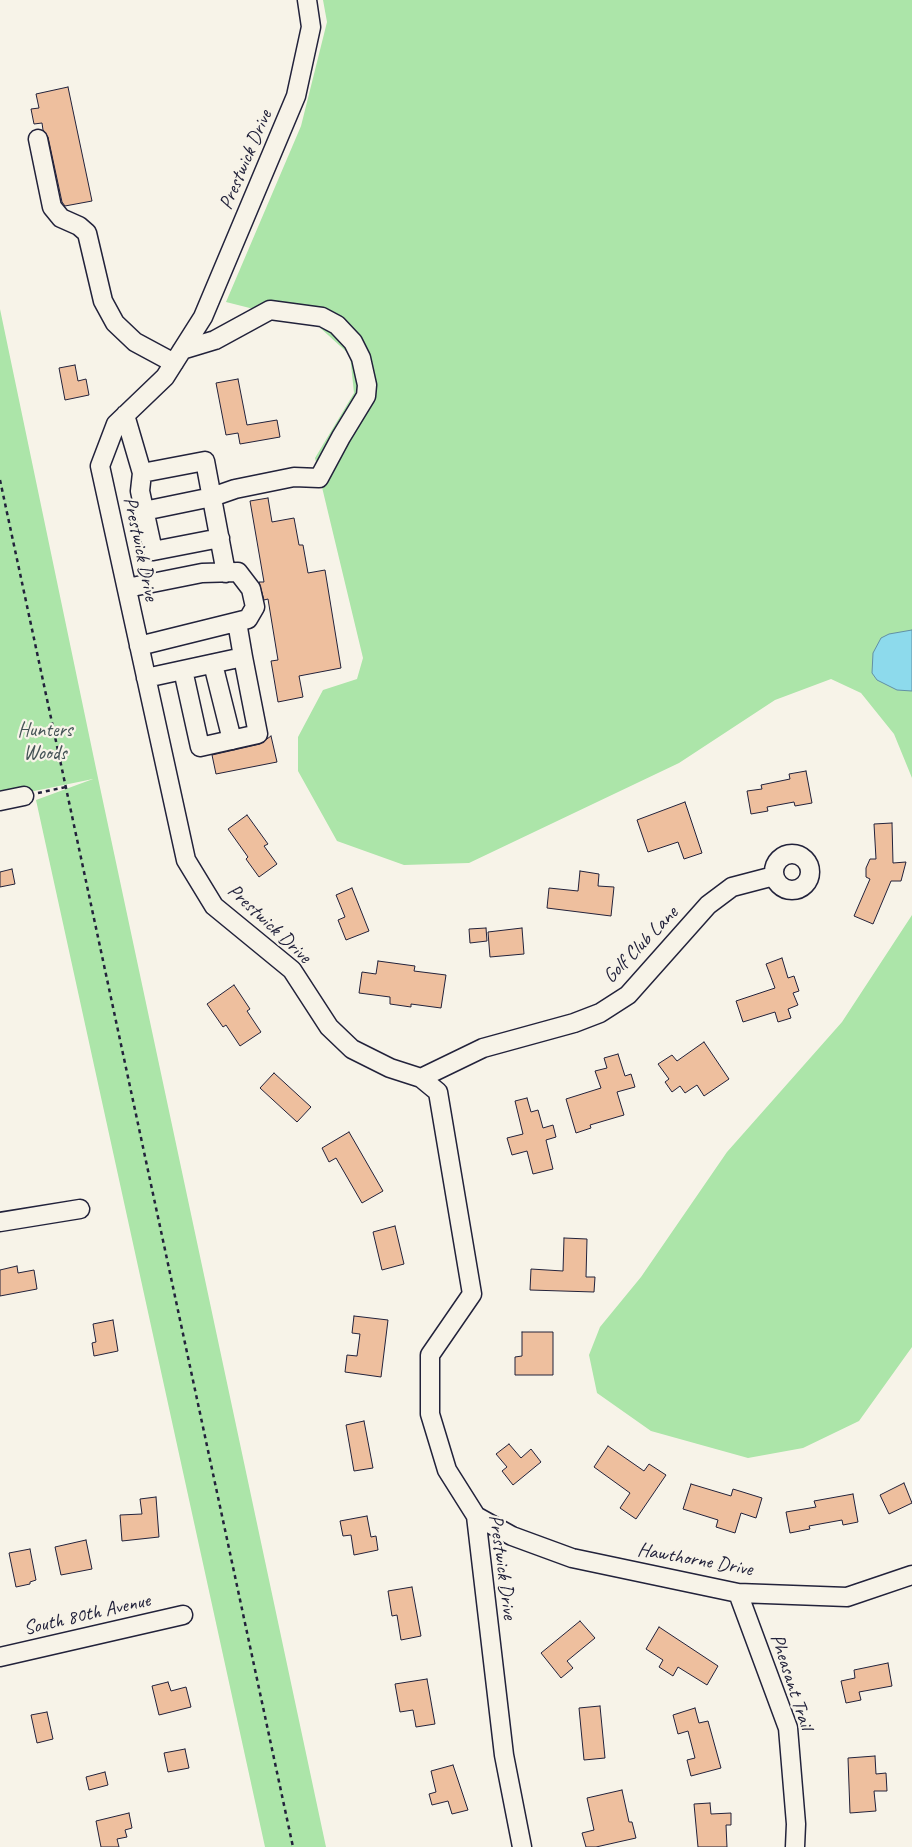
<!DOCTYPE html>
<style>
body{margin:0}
canvas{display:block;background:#f7f3e8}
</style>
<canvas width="912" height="1847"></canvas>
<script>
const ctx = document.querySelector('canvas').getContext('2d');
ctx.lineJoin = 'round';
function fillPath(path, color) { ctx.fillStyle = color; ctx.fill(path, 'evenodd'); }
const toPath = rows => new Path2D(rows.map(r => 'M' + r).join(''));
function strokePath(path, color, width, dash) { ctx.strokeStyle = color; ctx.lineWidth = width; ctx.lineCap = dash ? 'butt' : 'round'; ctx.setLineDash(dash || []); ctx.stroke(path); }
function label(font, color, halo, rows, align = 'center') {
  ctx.font = font + ' Caveat,sans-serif'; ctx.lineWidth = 4.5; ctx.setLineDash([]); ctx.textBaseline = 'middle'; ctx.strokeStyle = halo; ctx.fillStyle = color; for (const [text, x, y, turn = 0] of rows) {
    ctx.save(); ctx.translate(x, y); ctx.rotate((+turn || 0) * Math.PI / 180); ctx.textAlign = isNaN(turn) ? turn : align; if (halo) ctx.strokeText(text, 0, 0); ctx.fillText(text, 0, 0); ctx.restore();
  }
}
const green = toPath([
 [323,0,912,0,912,778,894,734,861,693,831,679,775,700,679,763,469,863,404,865,337,841,298,771,298,737,323,690,357,679,363,658,315,458,354,393,350,355,317,325,226,302,301,126,327,22],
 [0,309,98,778,326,1847,265,1847,36,800,93,779,0,798],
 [912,915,912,1347,859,1421,803,1448,748,1458,651,1431,597,1393,589,1355,600,1327,641,1277,727,1152,842,1022]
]);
const water = toPath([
 [912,630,912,691,897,690,877,680,872,673,873,653,881,638,889,634,912,630]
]);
const building = toPath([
 [68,87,92,201,65,206,62,202,48,137,43,130,42,123,34,124,31,109,39,108,36,94,68,87],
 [75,365,78,381,86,379,89,395,65,400,59,368,75,365],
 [238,379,247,425,277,420,280,437,240,444,238,433,226,435,216,383,238,379],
 [268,498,272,522,294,518,299,545,303,545,308,573,325,570,341,668,299,676,303,697,278,702,271,661,278,660,268,599,264,600,259,582,264,582,250,501,268,498],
 [271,736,277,762,216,774,212,755,260,744,271,736],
 [806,771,812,803,795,806,794,802,767,807,768,811,751,814,747,791,762,789,761,785,790,779,789,774,806,771],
 [685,802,702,853,684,859,678,842,648,852,637,820,685,802],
 [247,815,268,844,264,846,277,864,259,877,246,859,248,857,228,829,247,815],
 [892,823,893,863,906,862,901,881,891,881,873,924,854,916,870,879,866,877,866,868,870,859,876,859,874,824,892,823],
 [12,869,15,884,0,887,0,872,12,869],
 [580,871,599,874,598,886,614,887,611,916,547,908,549,888,578,891,580,871],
 [352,888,369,931,346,940,338,920,345,917,336,895,352,888],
 [486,928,487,941,470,943,469,929,486,928],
 [522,928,524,954,490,957,488,932,522,928],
 [782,958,788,978,794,976,799,991,793,993,798,1005,788,1009,791,1018,778,1022,775,1012,743,1022,736,1001,775,988,766,964,782,958],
 [378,961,415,966,414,971,446,975,441,1008,411,1004,411,1007,390,1004,390,997,359,993,362,972,376,974,378,961],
 [234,985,250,1009,247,1011,261,1032,240,1046,226,1025,223,1027,207,1004,234,985],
 [704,1042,729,1079,704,1096,697,1085,685,1093,680,1086,672,1092,665,1082,669,1079,658,1064,672,1055,677,1061,704,1042],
 [618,1054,625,1076,631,1074,635,1087,617,1092,624,1115,590,1125,591,1128,576,1133,566,1099,601,1088,595,1071,607,1068,604,1058,618,1054],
 [274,1073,311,1107,297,1122,260,1088,274,1073],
 [527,1098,531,1112,538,1110,543,1128,553,1125,556,1137,546,1140,553,1169,533,1174,527,1151,512,1155,507,1138,523,1134,515,1101,527,1098],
 [349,1132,383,1191,362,1203,336,1158,329,1162,322,1148,349,1132],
 [395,1226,404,1264,382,1270,373,1232,395,1226],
 [564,1238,587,1239,586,1277,595,1277,594,1292,530,1290,531,1269,563,1271,564,1238],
 [17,1266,18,1273,34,1270,37,1289,0,1296,0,1270,17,1266],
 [354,1316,388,1320,381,1377,345,1372,347,1355,357,1356,360,1334,352,1333,354,1316],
 [113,1320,118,1351,94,1356,92,1343,96,1342,93,1324,113,1320],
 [522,1332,553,1332,553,1375,515,1375,515,1357,522,1356,522,1332],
 [364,1421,373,1468,354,1471,346,1425,364,1421],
 [509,1444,521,1458,531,1449,541,1462,513,1485,502,1471,507,1467,496,1454,509,1444],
 [608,1446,644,1471,649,1464,666,1475,636,1519,620,1508,630,1493,594,1467,608,1446],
 [904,1483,912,1503,889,1514,880,1495,904,1483],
 [691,1484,731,1496,733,1489,762,1498,756,1518,741,1513,735,1533,716,1527,718,1520,683,1509,691,1484],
 [853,1494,858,1522,843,1525,842,1520,809,1526,810,1529,790,1533,786,1512,816,1507,814,1501,853,1494],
 [156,1497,159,1537,122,1541,120,1515,142,1514,140,1499,156,1497],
 [367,1516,371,1537,376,1536,378,1550,354,1555,351,1535,343,1536,340,1521,367,1516],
 [86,1540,92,1569,61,1575,55,1547,86,1540],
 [30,1549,36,1580,30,1582,30,1584,16,1587,9,1553,30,1549],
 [412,1587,421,1636,401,1640,397,1615,392,1616,388,1591,412,1587],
 [580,1621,595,1638,567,1661,573,1668,561,1678,541,1653,580,1621],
 [659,1627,718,1666,707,1685,678,1667,673,1676,659,1667,663,1660,646,1649,659,1627],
 [888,1663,892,1686,859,1692,861,1700,846,1703,841,1681,855,1678,854,1670,888,1663],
 [427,1679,435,1724,416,1727,413,1710,400,1712,395,1684,427,1679],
 [168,1682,171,1691,186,1687,191,1707,159,1715,152,1686,168,1682],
 [600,1706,605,1758,584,1760,579,1708,600,1706],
 [695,1708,699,1723,708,1721,721,1768,691,1776,687,1760,695,1758,688,1731,678,1734,673,1715,695,1708],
 [47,1712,53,1739,37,1743,31,1715,47,1712],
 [185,1749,189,1768,168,1772,164,1753,185,1749],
 [875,1756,876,1774,886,1773,887,1791,874,1791,876,1811,850,1813,848,1758,875,1756],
 [453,1765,468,1810,452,1814,448,1801,432,1805,429,1794,436,1792,431,1771,453,1765],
 [105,1772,108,1785,89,1790,86,1777,105,1772],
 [622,1790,629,1822,632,1822,636,1838,596,1847,586,1847,582,1833,594,1830,587,1798,622,1790],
 [710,1803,711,1814,731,1813,731,1825,726,1825,727,1847,698,1847,694,1804,710,1803],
 [129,1813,132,1828,125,1830,127,1837,117,1839,119,1847,101,1847,96,1821,129,1813]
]);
const path = toPath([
 [0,480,293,1847],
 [38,793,66,787]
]);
const minor = toPath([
 [307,0,311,27,296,96,203,317,165,377,116,424,100,466,186,860,214,906,292,970,329,1027,352,1049,390,1068,421,1078,438,1092,472,1294,430,1355,430,1414,447,1470,476,1516,504,1755,522,1847],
 [38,139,52,207,61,218,79,226,87,233,103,301,115,323,135,342,174,363],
 [125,415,142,473,205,461,226,573],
 [142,473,140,491,153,551,220,538],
 [144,511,212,497,235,489,294,477,319,478,341,437,366,396,367,385,361,358,353,342,337,325,322,317,270,310,215,340,182,350],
 [127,588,202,573,238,572,251,589,255,607,248,619,139,646],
 [213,664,232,740],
 [183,670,200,747,258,734,243,657],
 [146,678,243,657,237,622],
 [0,801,24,796],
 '774 872a18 18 0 1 1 36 0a18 18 0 1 1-36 0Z',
 [421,1078,483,1048,574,1023,600,1013,628,995,708,905,732,887,774,876],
 [0,1222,80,1209],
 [476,1516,512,1536,572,1558,738,1593,847,1597,912,1575],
 [738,1593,788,1728,796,1824,795,1847],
 [0,1657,183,1615]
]);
const streetNames = [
 ["Prestwick Drive",246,160,-67],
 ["Prestwick Drive",140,549,78],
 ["Prestwick Drive",269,924,43],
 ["Golf Club Lane",641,945,-46],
 ["Hawthorne Drive",695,1560,10],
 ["Prestwick Drive",502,1567,82],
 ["South 80th Avenue",87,1615,-13],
 ["Pheasant Trail",791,1682,72]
];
const parkNames = [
 ["Hunters",45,731],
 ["Woods",45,754]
];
fillPath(green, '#ace5a9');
fillPath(water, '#8ddaec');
strokePath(water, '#6290a5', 1);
fillPath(building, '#eebf9e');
strokePath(building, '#22223b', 1);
strokePath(minor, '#22223b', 21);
strokePath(path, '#22223b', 2.5, [4, 4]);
strokePath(minor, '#f7f3e8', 18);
label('20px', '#22223b', '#f7f3e8', streetNames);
label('20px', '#445356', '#f7f3e8', parkNames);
</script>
